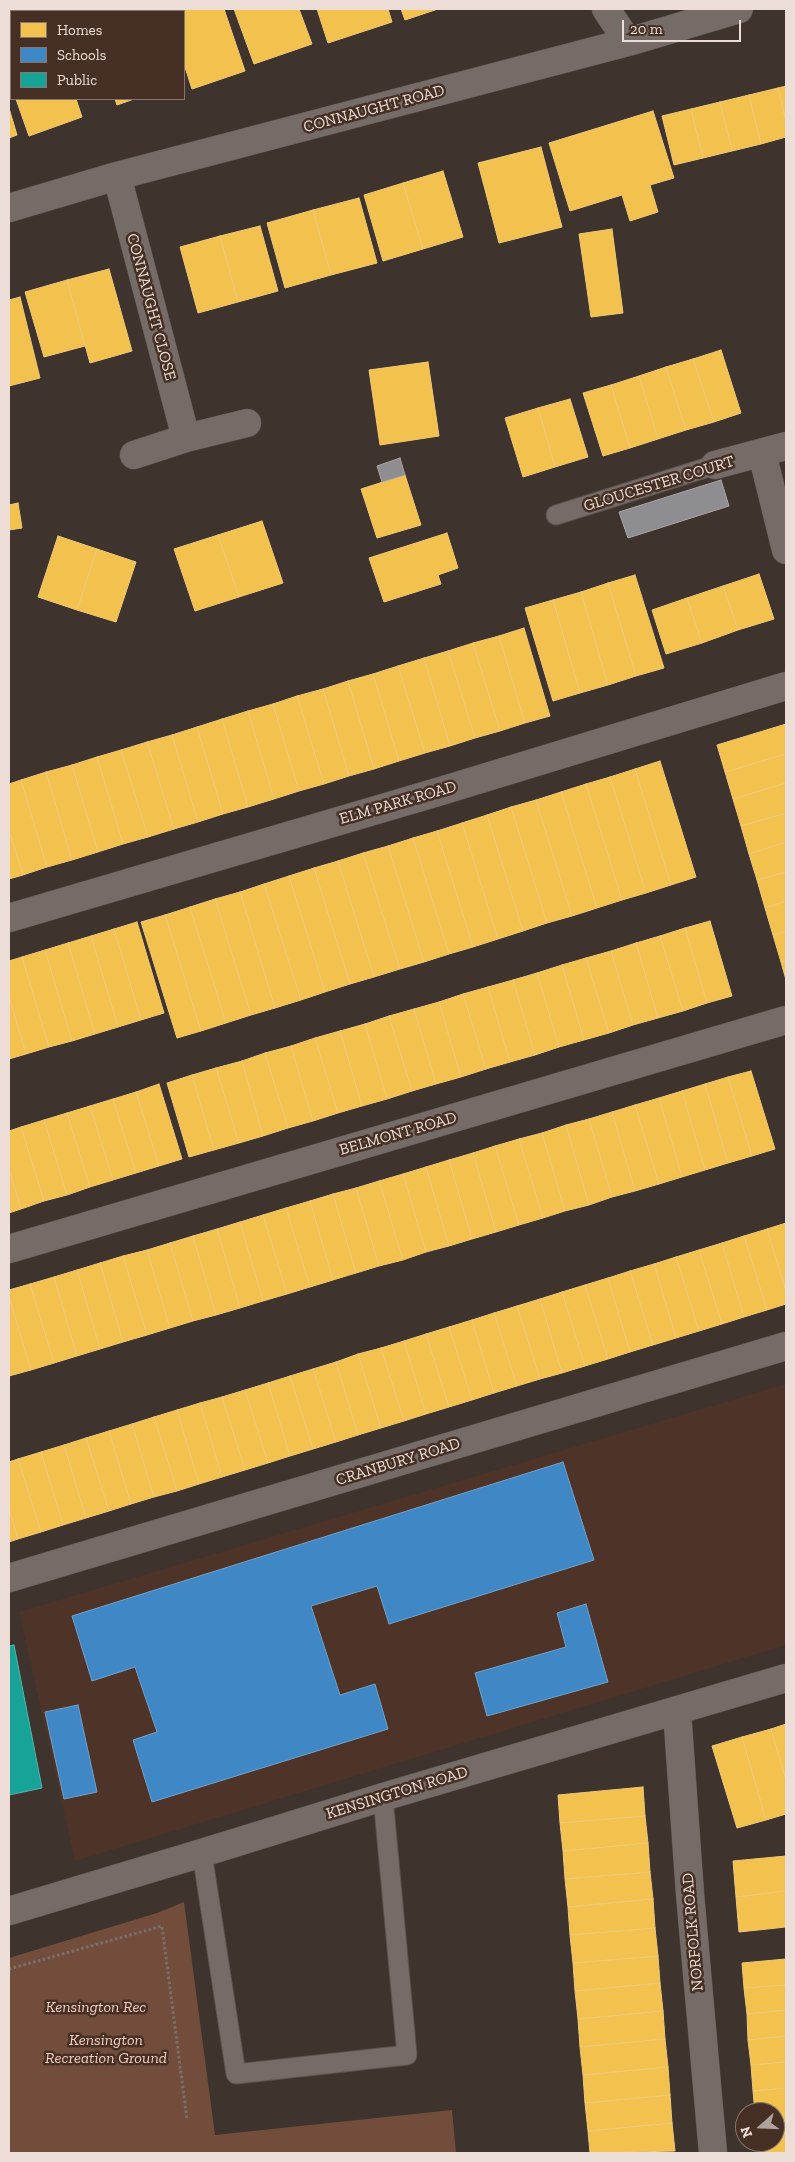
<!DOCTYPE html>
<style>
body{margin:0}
#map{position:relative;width:795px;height:2162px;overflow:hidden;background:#3e332d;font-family:"Zilla Slab",serif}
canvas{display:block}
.frame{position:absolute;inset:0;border:10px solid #ecddd7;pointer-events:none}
.legend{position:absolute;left:10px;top:10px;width:175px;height:90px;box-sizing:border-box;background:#463025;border:1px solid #88756c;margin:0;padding:6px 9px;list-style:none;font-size:15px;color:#ecddd7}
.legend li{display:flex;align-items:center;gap:10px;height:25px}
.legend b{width:25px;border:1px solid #88756c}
.north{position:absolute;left:735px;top:2102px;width:50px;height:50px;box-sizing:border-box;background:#463025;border:1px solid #88756c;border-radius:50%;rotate:250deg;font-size:14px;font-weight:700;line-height:20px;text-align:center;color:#ecddd7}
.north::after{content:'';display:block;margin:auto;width:18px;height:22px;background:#afa29c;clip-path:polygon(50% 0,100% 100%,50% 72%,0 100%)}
.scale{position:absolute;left:622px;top:20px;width:119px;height:22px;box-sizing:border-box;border:2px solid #ecddd7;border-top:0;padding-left:6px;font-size:15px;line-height:18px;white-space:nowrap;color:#ecddd7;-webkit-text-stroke:4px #463025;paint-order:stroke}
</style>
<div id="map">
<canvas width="795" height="2162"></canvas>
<div class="frame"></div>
<ul class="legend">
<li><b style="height:14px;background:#f2c14e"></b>Homes</li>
<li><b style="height:14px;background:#3f88c5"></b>Schools</li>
<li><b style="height:14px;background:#17a398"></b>Public</li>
</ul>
<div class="north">N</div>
<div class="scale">20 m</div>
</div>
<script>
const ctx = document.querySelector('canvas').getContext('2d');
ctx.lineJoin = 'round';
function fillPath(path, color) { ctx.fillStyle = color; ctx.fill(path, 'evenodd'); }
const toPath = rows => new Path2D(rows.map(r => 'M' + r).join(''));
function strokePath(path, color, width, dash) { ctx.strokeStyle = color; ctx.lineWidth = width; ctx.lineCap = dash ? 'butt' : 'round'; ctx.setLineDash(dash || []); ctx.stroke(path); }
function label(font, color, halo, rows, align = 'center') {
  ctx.font = font + ' "Zilla Slab",serif'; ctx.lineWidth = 5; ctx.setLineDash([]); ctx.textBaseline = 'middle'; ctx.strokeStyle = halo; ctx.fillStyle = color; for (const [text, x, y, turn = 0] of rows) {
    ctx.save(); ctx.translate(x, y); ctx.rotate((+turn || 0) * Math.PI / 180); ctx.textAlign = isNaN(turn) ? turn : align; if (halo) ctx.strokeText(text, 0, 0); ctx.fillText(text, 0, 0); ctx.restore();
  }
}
const built = toPath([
 [786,1384,786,1645,75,1861,19,1612]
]);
const green = toPath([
 [184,1902,215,2135,452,2110,456,2153,9,2153,9,1958,157,1913]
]);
const homes = toPath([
 [165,9,224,9,245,71,192,89,184,64,184,11,165,11,165,9],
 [234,9,299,9,312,44,254,64,234,9],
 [317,9,388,9,392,22,328,43,317,9],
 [401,9,438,9,405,20,401,9],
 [9,54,11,54,11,84,9,76,9,54],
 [786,86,786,121,778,88,786,86],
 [778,88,786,121,786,137,761,144,749,95,778,88],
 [749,95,761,144,732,151,720,102,749,95],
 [16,99,76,99,82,117,29,136,16,99],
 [115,99,134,99,117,105,115,99],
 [720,102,732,151,703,158,691,109,720,102],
 [9,108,17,135,9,138,9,108],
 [691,109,703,158,674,165,662,116,691,109],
 [653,111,674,178,650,185,658,212,630,221,622,195,570,211,549,143,653,111],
 [541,147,562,227,499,243,478,163,541,147],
 [443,171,463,237,423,249,403,183,443,171],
 [403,183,423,249,383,261,364,195,403,183],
 [359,198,377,263,331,275,313,210,359,198],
 [313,210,331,275,285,288,267,223,313,210],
 [260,226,278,291,238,302,220,236,260,226],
 [612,229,623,313,591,317,579,234,612,229],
 [220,236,238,302,198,313,180,247,220,236],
 [109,269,132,351,90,363,67,280,109,269],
 [67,280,85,346,44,357,25,292,67,280],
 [20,297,40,378,9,386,9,300,20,297],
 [721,350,741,413,714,422,693,359,721,350],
 [693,359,714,422,686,430,666,367,693,359],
 [428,362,439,436,380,445,369,370,428,362],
 [666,367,686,430,658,439,639,376,666,367],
 [639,376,658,439,630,448,611,385,639,376],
 [611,385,630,448,603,456,583,393,611,385],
 [570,399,588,457,555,467,538,408,570,399],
 [538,408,555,467,523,477,505,418,538,408],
 [405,475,421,525,377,538,361,489,405,475],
 [18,503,22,528,9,530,9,505,18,503],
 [262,521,283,583,239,597,218,535,262,521],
 [447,533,458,568,438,575,441,584,384,602,369,558,447,533],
 [218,535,239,597,195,611,174,549,218,535],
 [58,536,97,549,77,610,38,597,58,536],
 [97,549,136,562,116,622,77,610,97,549],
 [759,574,774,619,738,630,723,586,759,574],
 [635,575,664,668,636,676,608,583,635,575],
 [608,583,636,676,608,685,581,592,608,583],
 [723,586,738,630,702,643,687,598,723,586],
 [581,592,608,685,580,693,553,600,581,592],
 [687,598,702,643,666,654,652,610,687,598],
 [553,600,580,693,553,701,525,608,553,600],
 [524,628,550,716,525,723,499,636,524,628],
 [499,636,525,723,500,731,473,643,499,636],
 [473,643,500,731,475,738,448,651,473,643],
 [448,651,475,738,450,746,424,658,448,651],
 [424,658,450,746,425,753,398,666,424,658],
 [398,666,425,753,399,761,373,674,398,666],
 [373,674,399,761,374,769,348,681,373,674],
 [348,681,374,769,349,776,323,689,348,681],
 [323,689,349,776,324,784,297,696,323,689],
 [297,696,324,784,299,791,273,704,297,696],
 [273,704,299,791,274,799,248,711,273,704],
 [248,711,274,799,248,807,222,719,248,711],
 [222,719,248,807,223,814,197,727,222,719],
 [786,724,786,754,725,772,717,745,786,724],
 [197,727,223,814,198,822,172,735,197,727],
 [172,735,198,822,174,829,147,742,172,735],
 [147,742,174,829,148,837,121,750,147,742],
 [121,750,148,837,123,844,97,757,121,750],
 [786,754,786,783,733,799,725,772,786,754],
 [97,757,123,844,98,852,72,765,97,757],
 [660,761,696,877,671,885,635,769,660,761],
 [72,765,98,852,72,860,46,772,72,765],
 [635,769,671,885,646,893,610,777,635,769],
 [46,772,72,860,47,867,21,780,46,772],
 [610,777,646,893,622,900,586,784,610,777],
 [21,780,47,867,23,875,9,830,9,784,21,780],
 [786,783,786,813,741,826,733,799,786,783],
 [586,784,622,900,597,908,561,792,586,784],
 [561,792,597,908,572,916,536,800,561,792],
 [536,800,572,916,547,923,511,807,536,800],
 [511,807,547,923,523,931,487,815,511,807],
 [786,813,786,842,749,854,741,826,786,813],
 [487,815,523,931,498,939,462,823,487,815],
 [462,823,498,939,473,947,437,831,462,823],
 [9,830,23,875,9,879,9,830],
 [437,831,473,947,449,954,413,838,437,831],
 [413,838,449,954,424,962,388,846,413,838],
 [786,842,786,872,757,880,749,854,786,842],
 [388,846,424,962,400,969,363,853,388,846],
 [363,853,400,969,374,977,338,861,363,853],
 [338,861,374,977,350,984,314,868,338,861],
 [314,868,350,984,325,992,289,876,314,868],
 [786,872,786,901,765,908,757,880,786,872],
 [289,876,325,992,301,1000,264,884,289,876],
 [264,884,301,1000,275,1008,240,892,264,884],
 [240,892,275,1008,251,1015,215,899,240,892],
 [215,899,251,1015,226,1023,190,907,215,899],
 [786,901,786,931,773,935,765,908,786,901],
 [190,907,226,1023,201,1031,165,915,190,907],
 [165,915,201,1031,177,1038,141,922,165,915],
 [710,921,732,996,707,1003,685,928,710,921],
 [137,922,164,1013,141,1020,114,929,137,922],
 [685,928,707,1003,683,1011,660,936,685,928],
 [114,929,141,1020,118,1027,91,936,114,929],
 [786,931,786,961,781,962,773,935,786,931],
 [91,936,118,1027,95,1034,68,943,91,936],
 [660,936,683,1011,658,1018,636,943,660,936],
 [68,943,95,1034,72,1041,45,950,68,943],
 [636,943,658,1018,633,1025,611,951,636,943],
 [45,950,72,1041,49,1047,22,957,45,950],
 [611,951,633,1025,609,1033,586,958,611,951],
 [22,957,49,1047,26,1054,9,997,9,961,22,957],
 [586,958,609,1033,584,1040,562,965,586,958],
 [786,961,786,980,781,962,786,961],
 [562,965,584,1040,559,1047,537,973,562,965],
 [537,973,559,1047,535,1055,513,980,537,973],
 [513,980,535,1055,510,1062,488,987,513,980],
 [488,987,510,1062,486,1069,463,994,488,987],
 [463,994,486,1069,461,1077,439,1002,463,994],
 [9,997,26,1054,9,1059,9,997],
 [439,1002,461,1077,436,1084,414,1009,439,1002],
 [414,1009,436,1084,412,1091,389,1016,414,1009],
 [389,1016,412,1091,387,1099,365,1024,389,1016],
 [365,1024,387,1099,362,1106,340,1031,365,1024],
 [340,1031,362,1106,338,1113,315,1038,340,1031],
 [315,1038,338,1113,313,1121,291,1046,315,1038],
 [291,1046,313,1121,288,1128,265,1053,291,1046],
 [265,1053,288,1128,263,1136,242,1061,265,1053],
 [242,1061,263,1136,239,1143,216,1068,242,1061],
 [216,1068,239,1143,214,1150,192,1075,216,1068],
 [751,1071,775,1149,752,1156,728,1077,751,1071],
 [192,1075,214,1150,189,1157,167,1083,192,1075],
 [728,1077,752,1156,728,1163,705,1084,728,1077],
 [159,1084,182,1159,159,1166,136,1092,159,1084],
 [705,1084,728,1163,705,1170,682,1091,705,1084],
 [682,1091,705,1170,682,1177,659,1098,682,1091],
 [136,1092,159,1166,136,1173,113,1099,136,1092],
 [659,1098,682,1177,659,1184,635,1105,659,1098],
 [113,1099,136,1173,113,1180,90,1106,113,1099],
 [635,1105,659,1184,635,1191,612,1112,635,1105],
 [90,1106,113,1180,90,1187,67,1113,90,1106],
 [612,1112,635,1191,612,1197,589,1119,612,1112],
 [67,1113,90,1187,67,1195,44,1120,67,1113],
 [589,1119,612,1197,589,1205,566,1125,589,1119],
 [44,1120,67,1195,44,1201,21,1127,44,1120],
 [566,1125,589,1205,565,1211,542,1133,566,1125],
 [21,1127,44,1201,21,1209,9,1169,9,1131,21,1127],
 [542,1133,565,1211,543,1218,519,1139,542,1133],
 [519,1139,543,1218,519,1225,495,1146,519,1139],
 [495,1146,519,1225,496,1232,473,1153,495,1146],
 [473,1153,496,1232,472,1239,449,1160,473,1153],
 [449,1160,472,1239,449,1246,426,1167,449,1160],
 [426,1167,449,1246,426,1252,403,1174,426,1167],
 [9,1169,21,1209,9,1213,9,1169],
 [403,1174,426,1252,403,1260,379,1181,403,1174],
 [379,1181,403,1260,379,1266,356,1188,379,1181],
 [356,1188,379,1266,356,1273,333,1194,356,1188],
 [333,1194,356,1273,333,1280,310,1201,333,1194],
 [310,1201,333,1280,310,1287,286,1208,310,1201],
 [286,1208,310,1287,287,1294,263,1215,286,1208],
 [263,1215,287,1294,263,1301,240,1222,263,1215],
 [240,1222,263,1301,240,1308,217,1229,240,1222],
 [786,1223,786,1291,767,1229,786,1223],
 [217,1229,240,1308,216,1315,193,1236,217,1229],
 [767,1229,786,1291,786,1304,767,1310,744,1236,767,1229],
 [193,1236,216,1315,193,1321,170,1243,193,1236],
 [744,1236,767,1310,744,1317,722,1243,744,1236],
 [170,1243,193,1321,170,1328,147,1250,170,1243],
 [722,1243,744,1317,722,1324,699,1250,722,1243],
 [147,1250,170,1328,147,1335,123,1256,147,1250],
 [699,1250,722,1324,699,1331,676,1257,699,1250],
 [123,1256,147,1335,123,1342,100,1263,123,1256],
 [676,1257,699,1331,676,1338,654,1264,676,1257],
 [100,1263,123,1342,100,1349,77,1270,100,1263],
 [654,1264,676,1338,653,1345,630,1271,654,1264],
 [77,1270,100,1349,77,1356,54,1277,77,1270],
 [630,1271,653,1345,630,1352,608,1278,630,1271],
 [54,1277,77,1356,54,1363,30,1284,54,1277],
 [608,1278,630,1352,608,1359,585,1285,608,1278],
 [30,1284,54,1363,31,1370,9,1297,9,1290,30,1284],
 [585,1285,608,1359,585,1366,562,1292,585,1285],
 [562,1292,585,1366,562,1373,540,1299,562,1292],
 [9,1297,31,1370,9,1376,9,1297],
 [540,1299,562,1373,540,1379,517,1306,540,1299],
 [517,1306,540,1379,517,1386,494,1313,517,1306],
 [494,1313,517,1386,494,1393,472,1320,494,1313],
 [472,1320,494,1393,472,1400,449,1327,472,1320],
 [449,1327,472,1400,449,1407,426,1334,449,1327],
 [426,1334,449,1407,426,1414,404,1341,426,1334],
 [404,1341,426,1414,404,1421,381,1348,404,1341],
 [381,1348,404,1421,381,1428,358,1354,381,1348],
 [358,1354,381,1428,358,1435,336,1362,358,1354],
 [336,1362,358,1435,336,1442,313,1369,336,1362],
 [313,1369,336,1442,313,1449,290,1376,313,1369],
 [290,1376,313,1449,290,1456,268,1383,290,1376],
 [268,1383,290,1456,268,1463,245,1390,268,1383],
 [245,1390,268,1463,245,1470,222,1397,245,1390],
 [222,1397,245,1470,222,1477,200,1403,222,1397],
 [200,1403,222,1477,199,1484,177,1410,200,1403],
 [177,1410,199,1484,177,1491,154,1417,177,1410],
 [154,1417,177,1491,154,1497,132,1424,154,1417],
 [132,1424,154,1497,131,1504,109,1431,132,1424],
 [109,1431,131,1504,109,1511,86,1438,109,1431],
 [86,1438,109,1511,86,1518,64,1445,86,1438],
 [64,1445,86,1518,63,1525,41,1452,64,1445],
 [41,1452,63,1525,41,1532,18,1459,41,1452],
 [18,1459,41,1532,18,1539,9,1509,9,1462,18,1459],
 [9,1509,18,1539,9,1542,9,1509],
 [786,1724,786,1780,771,1729,786,1724],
 [771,1729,786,1780,786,1814,766,1820,742,1737,771,1729],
 [742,1737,766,1820,737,1828,712,1746,742,1737],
 [643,1787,645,1816,560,1823,558,1795,643,1787],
 [645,1816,648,1843,563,1851,560,1823,645,1816],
 [648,1843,650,1872,565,1879,563,1851,648,1843],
 [786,1856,786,1891,736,1897,733,1861,786,1856],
 [650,1872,653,1899,568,1907,565,1879,650,1872],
 [786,1891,786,1927,739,1932,736,1897,786,1891],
 [653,1899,655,1928,570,1935,568,1907,653,1899],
 [655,1928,658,1956,573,1963,570,1935,655,1928],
 [658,1956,660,1983,575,1991,573,1963,658,1956],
 [786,1959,786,1985,744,1988,742,1963,786,1959],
 [660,1983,663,2011,578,2019,575,1991,660,1983],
 [786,1985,786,2010,747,2014,744,1988,786,1985],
 [786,2010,786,2036,748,2040,747,2014,786,2010],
 [663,2011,665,2039,580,2047,578,2019,663,2011],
 [786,2036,786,2062,751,2065,748,2040,786,2036],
 [665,2039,668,2067,583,2075,580,2047,665,2039],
 [786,2062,786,2088,753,2091,751,2065,786,2062],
 [668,2067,670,2095,585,2103,583,2075,668,2067],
 [786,2088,786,2114,775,2115,775,2112,755,2112,753,2091,786,2088],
 [670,2095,672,2123,588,2131,585,2103,670,2095],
 [786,2114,786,2139,775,2140,775,2115,786,2114],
 [672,2123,675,2151,590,2153,588,2131,672,2123],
 [786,2139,786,2153,759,2153,758,2142,775,2142,775,2140,786,2139]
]);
const schools = toPath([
 [563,1462,594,1560,389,1624,377,1586,311,1606,340,1695,375,1684,388,1729,152,1802,133,1740,157,1732,135,1667,92,1681,72,1616,563,1462],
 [586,1604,608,1682,487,1716,475,1673,566,1647,557,1613,586,1604],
 [78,1705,97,1792,64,1799,45,1712,78,1705]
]);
const public = toPath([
 [14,1645,42,1788,9,1795,9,1646,14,1645]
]);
const industry = toPath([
 [400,458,405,475,382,482,377,466,400,458],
 [721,480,729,506,628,538,619,512,721,480]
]);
const path = toPath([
 [9,1969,162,1926,187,2120]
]);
const lane = toPath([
 [556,515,715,465],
 [202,1853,236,2074,407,2055,383,1797]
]);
const street = toPath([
 [606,9,628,42],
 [117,176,186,438],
 [9,208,117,176,628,42,739,9],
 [762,453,786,550],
 [134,455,186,438,247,423],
 [715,465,786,446],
 [9,918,441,791,786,686],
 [9,1249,786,1020],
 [9,1578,786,1346],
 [677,1711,690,1894,713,2153],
 [9,1911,202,1853,383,1797,786,1678]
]);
const streetNames = [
 ["CONNAUGHT ROAD",374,109,-15],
 ["CONNAUGHT CLOSE",151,307,75],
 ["GLOUCESTER COURT",659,484,-17],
 ["ELM PARK ROAD",398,803,-16],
 ["BELMONT ROAD",398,1134,-16],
 ["CRANBURY ROAD",398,1462,-17],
 ["KENSINGTON ROAD",397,1793,-17],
 ["NORFOLK ROAD",693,1932,-95]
];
const parkNames = [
 ["Kensington Rec",96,2007],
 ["Kensington",106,2040],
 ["Recreation Ground",106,2058]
];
fillPath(built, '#4e3428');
fillPath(green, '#724d3c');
fillPath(homes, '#f2c14e');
strokePath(homes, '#f0c977', 1);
fillPath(schools, '#3f88c5');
strokePath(schools, '#73a2ca', 1);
fillPath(public, '#17a398');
strokePath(public, '#57b4ab', 1);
fillPath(industry, '#8d8d92');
strokePath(industry, '#aaa5a7', 1);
strokePath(lane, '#5c524d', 21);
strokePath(street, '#5c524d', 29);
strokePath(path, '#7a706c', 3, [2.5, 2.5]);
strokePath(lane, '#756c67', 19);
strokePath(street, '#756c67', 28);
label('16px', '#ecddd7', '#463025', streetNames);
label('italic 16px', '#f7d0bf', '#463025', parkNames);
</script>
